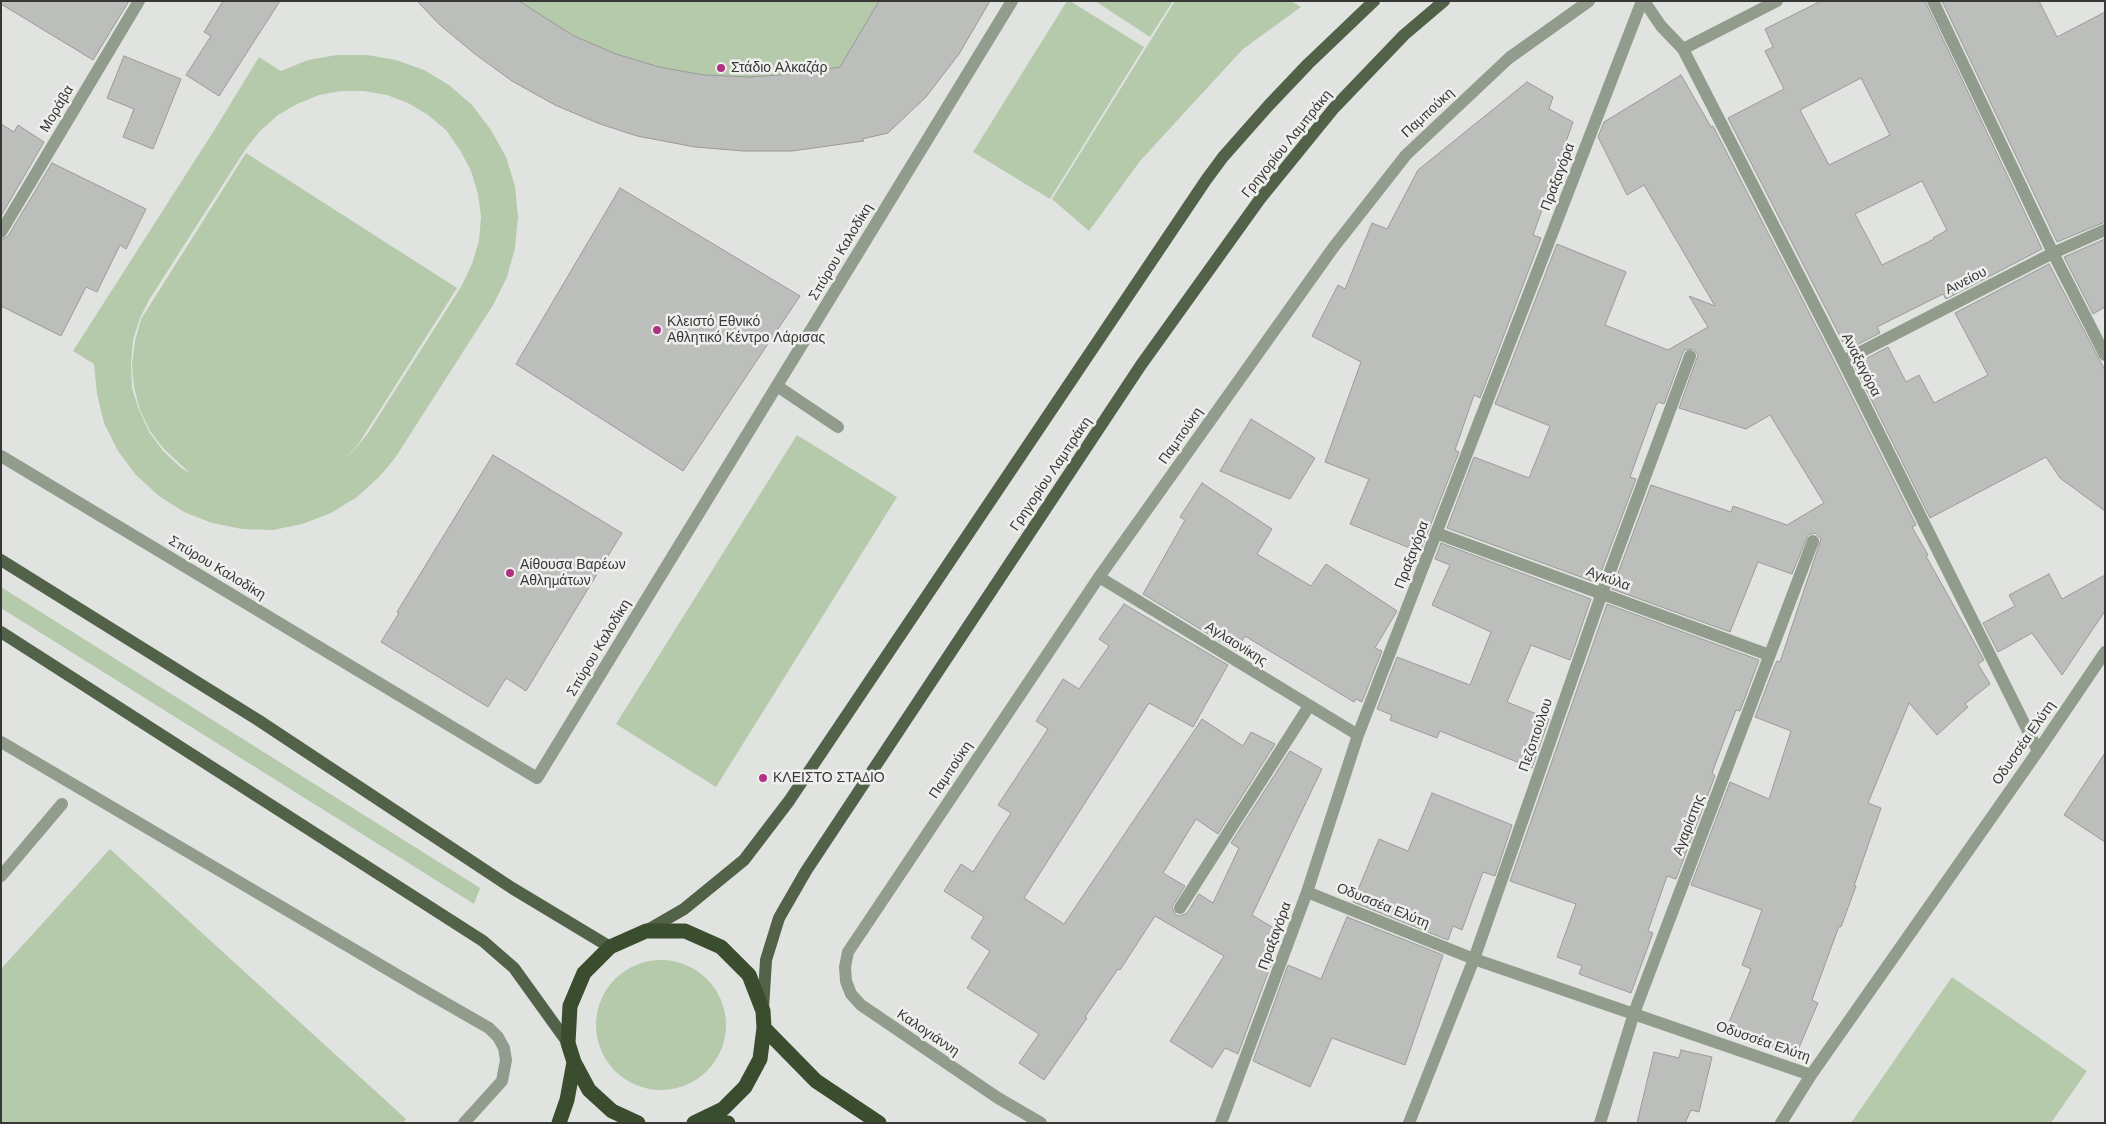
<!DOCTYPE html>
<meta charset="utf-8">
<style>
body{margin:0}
#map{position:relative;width:2106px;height:1124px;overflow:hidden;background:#e1e3e1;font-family:"PT Sans",sans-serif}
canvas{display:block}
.frame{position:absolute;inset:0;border:2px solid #373736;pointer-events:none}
</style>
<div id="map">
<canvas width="2106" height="1124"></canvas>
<div class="frame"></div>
</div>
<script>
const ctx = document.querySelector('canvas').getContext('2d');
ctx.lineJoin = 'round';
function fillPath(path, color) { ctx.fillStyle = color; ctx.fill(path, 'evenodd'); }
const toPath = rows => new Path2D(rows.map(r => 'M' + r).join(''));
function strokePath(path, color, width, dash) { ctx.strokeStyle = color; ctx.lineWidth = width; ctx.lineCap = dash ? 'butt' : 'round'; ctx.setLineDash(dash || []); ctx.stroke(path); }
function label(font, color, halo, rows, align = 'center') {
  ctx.font = font + ' "PT Sans",sans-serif'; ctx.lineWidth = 5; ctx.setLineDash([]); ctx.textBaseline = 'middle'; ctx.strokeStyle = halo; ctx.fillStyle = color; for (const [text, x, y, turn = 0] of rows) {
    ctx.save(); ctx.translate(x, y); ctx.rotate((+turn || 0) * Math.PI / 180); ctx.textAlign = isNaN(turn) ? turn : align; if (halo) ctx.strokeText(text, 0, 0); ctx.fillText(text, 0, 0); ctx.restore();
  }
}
const green = toPath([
 [417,1,990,1,959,54,888,133,840,144,792,151,743,151,695,147,646,138,600,124,555,105,512,81,475,54,440,25],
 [1067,1,1070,1,1144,47,1050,199,973,152],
 [1095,1,1173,1,1150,37],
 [1175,1,1291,1,1301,7,1243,49,1140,161,1089,231,1052,199],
 [337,55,367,55,396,60,424,70,449,85,472,105,491,130,506,157,515,186,518,217,515,248,507,277,493,305,395,458,379,477,357,497,331,513,302,524,273,530,242,529,212,523,184,512,159,496,136,475,118,451,104,423,97,394,94,364,73,351,215,129,259,57,281,71,308,60],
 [341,91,364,91,387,95,408,103,428,115,446,130,460,150,471,171,478,194,481,217,479,241,472,264,461,287,366,436,353,451,347,457,359,443,457,288,246,153,148,308,141,319,135,341,132,365,134,387,140,410,150,431,164,449,191,474,180,467,163,451,149,432,139,410,132,388,131,364,133,340,140,318,149,300,245,150,260,131,278,115,297,104,319,95],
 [797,435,897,497,716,787,616,724],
 [1,587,480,888,474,904,1,608],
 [110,849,406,1119,403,1123,1,1123,1,969],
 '596 1025a65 65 0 1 1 130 0a65 65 0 1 1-130 0Z',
 [1952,977,2087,1071,2051,1123,1851,1123]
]);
const building = toPath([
 [1,1,129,1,93,60,1,4,1,1],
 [223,1,280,1,219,96,186,75,211,36,204,32,223,1],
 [417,1,519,1,574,36,616,54,659,67,704,75,749,77,794,74,840,67,879,1,990,1,959,54,926,97,888,133,862,139,864,141,792,151,743,151,695,147,637,136,600,124,555,105,512,81,475,54,440,25,417,1],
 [1821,1,1925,1,2042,249,1946,299,1943,294,1877,327,1880,333,1847,350,1728,118,1784,89,1765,51,1773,47,1765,29,1821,1],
 [1861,78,1890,135,1829,165,1800,110,1861,78],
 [1922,181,1947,230,1933,238,1934,239,1882,265,1855,214,1922,181],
 [1942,1,2039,1,2057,37,2105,12,2105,222,2057,242,1942,1],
 [124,56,181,79,153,149,123,137,134,109,107,98,124,56],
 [1681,75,1711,127,1713,126,1836,365,1916,525,1912,527,1928,555,1926,556,1984,660,1978,664,1990,684,1965,704,1968,707,1937,735,1909,703,1868,803,1881,808,1854,886,1856,886,1841,927,1839,926,1812,1000,1818,1003,1795,1057,1727,1027,1751,969,1742,965,1762,910,1691,885,1730,782,1769,799,1791,731,1755,717,1775,665,1777,661,1780,662,1821,539,1815,533,1808,535,1792,574,1758,562,1730,632,1612,589,1651,485,1731,512,1733,506,1787,525,1824,503,1770,415,1746,429,1679,408,1698,355,1693,349,1684,350,1664,404,1659,402,1656,405,1630,477,1636,479,1597,583,1447,528,1474,457,1529,478,1550,426,1495,404,1557,244,1626,272,1605,325,1668,350,1708,327,1689,296,1715,306,1644,185,1627,195,1598,137,1604,122,1681,75],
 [1527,82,1553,97,1549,109,1573,122,1533,235,1541,238,1480,398,1474,395,1455,450,1459,452,1420,552,1350,524,1369,479,1325,462,1361,362,1312,336,1338,285,1345,289,1372,223,1387,229,1418,170,1527,82],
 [1,124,14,132,18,125,44,142,1,216,1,124],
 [52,163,146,209,126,249,120,245,97,292,86,287,61,336,1,306,1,240,8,236,52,163],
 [620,188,800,296,683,471,516,364,620,188],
 [2105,239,2105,307,2093,314,2064,257,2105,239],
 [2049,264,2105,370,2105,511,2060,478,2046,457,1930,518,1854,365,1888,347,1906,382,1919,375,1934,403,1988,375,1955,313,2049,264],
 [1251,419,1315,458,1290,499,1220,471,1251,419],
 [493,455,622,533,526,691,506,678,488,707,381,642,399,613,397,612,493,455],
 [1202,483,1272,529,1257,554,1311,586,1326,564,1397,611,1375,648,1382,651,1362,702,1356,699,1354,702,1245,636,1236,651,1143,594,1185,520,1180,517,1202,483],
 [1441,543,1591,599,1570,660,1531,645,1507,702,1549,719,1532,768,1440,731,1437,738,1390,720,1392,715,1377,709,1397,657,1470,685,1491,632,1432,605,1450,565,1435,559,1441,543],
 [2049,574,2062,599,2105,575,2105,611,2062,675,2032,633,1998,652,1983,623,2015,606,2009,595,2049,574],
 [1124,604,1228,665,1193,727,1149,703,1024,898,1064,924,1202,719,1243,746,1251,732,1275,744,1218,834,1196,819,1163,873,1185,886,1172,907,1176,915,1180,916,1187,913,1199,894,1213,903,1239,848,1231,843,1290,751,1322,769,1252,915,1282,933,1268,957,1273,959,1238,1054,1225,1048,1212,1068,1170,1041,1224,956,1155,916,1120,970,1118,969,1085,1017,1087,1018,1044,1080,1019,1063,1039,1034,967,988,990,951,971,938,984,917,944,891,961,864,973,872,1011,813,998,805,1048,729,1036,721,1063,679,1079,689,1109,646,1099,639,1124,604],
 [1607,604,1759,660,1740,711,1736,710,1722,746,1712,773,1715,776,1676,879,1667,876,1648,931,1653,933,1631,993,1579,974,1582,966,1557,957,1576,904,1510,881,1607,604],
 [2105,753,2105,842,2064,815,2105,753],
 [1432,793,1512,825,1495,876,1483,872,1462,930,1453,926,1448,940,1353,902,1379,839,1408,851,1432,793],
 [1347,917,1443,955,1405,1065,1332,1038,1310,1087,1253,1061,1288,965,1321,979,1347,917],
 [1681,1050,1712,1057,1699,1112,1691,1110,1685,1123,1637,1123,1654,1052,1679,1058,1681,1050]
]);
const lane = toPath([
 [777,386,838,427],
 [1,876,62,804],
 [1180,908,1309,706],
 [421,989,489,1028,498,1037,504,1048,506,1060,502,1081,464,1123]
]);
const street = toPath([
 [1644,1,1661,26,1683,49,1843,361,2038,751],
 [1933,1,2053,253,2105,355],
 [1683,49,1777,1],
 [1,232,139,1],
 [1843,361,2053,253,2105,230],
 [1,456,537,778,1012,1],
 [1436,533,1769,655],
 [1099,577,1358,735],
 [1,742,421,989],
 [1307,892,1474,959,1811,1075,2038,751,2105,652],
 [1041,1123,998,1098,861,1005,851,994,846,981,845,967,848,952,1099,577,1333,248,1406,155,1509,58,1589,1],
 [1221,1123,1307,892,1358,735,1642,1],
 [1409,1123,1474,959,1602,593,1690,356],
 [1600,1123,1634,1013,1813,541],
 [1781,1123,1811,1075]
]);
const primary = toPath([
 [1,560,258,720,512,888,610,947],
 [1,632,483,941,514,968,568,1043],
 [646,931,684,909,744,860,789,801,1206,180,1223,157,1269,105,1308,64,1374,1],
 [763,1009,766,960,779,918,806,871,1141,365,1260,199,1334,108,1404,35,1444,1]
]);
const highway = toPath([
 [764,1028,816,1081,879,1123],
 [559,1123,567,1100,574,1062],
 [638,1123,612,1111,589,1090,574,1062,568,1043,570,1006,584,973,610,947,646,931,685,931,721,947,749,975,763,1011,764,1028,760,1059,745,1087,723,1109,694,1123],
 [699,1123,728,1123]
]);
const markers = [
 [721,68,5,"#af3283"],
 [657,330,5,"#af3283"],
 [510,573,5,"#af3283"],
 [763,778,5,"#af3283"]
];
const poiNames = [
 ["Στάδιο Αλκαζάρ",731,68],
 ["Κλειστό Εθνικό",667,322],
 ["Αθλητικό Κέντρο Λάρισας",667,338],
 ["Αίθουσα Βαρέων",520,565],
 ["Αθλημάτων",520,581],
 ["ΚΛΕΙΣΤΟ ΣΤΑΔΙΟ",773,778]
];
const streetNames = [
 ["Μοράβα",57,109,-59],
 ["Παμπούκη",1428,113,-43],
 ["Γρηγορίου Λαμπράκη",1287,144,-51],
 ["Πραξαγόρα",1558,177,-69],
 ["Σπύρου Καλοδίκη",841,252,-59],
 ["Αινείου",1966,281,-27],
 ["Αναξαγόρα",1861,365,63],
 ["Παμπούκη",1181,436,-55],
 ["Γρηγορίου Λαμπράκη",1051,474,-56],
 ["Πραξαγόρα",1412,555,-69],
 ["Σπύρου Καλοδίκη",217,568,31],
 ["Αγκύλα",1608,579,20],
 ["Αγλαονίκης",1236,644,32],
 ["Σπύρου Καλοδίκη",599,648,-59],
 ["Πεζοπούλου",1536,735,-71],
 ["Οδυσσέα Ελύτη",2024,743,-55],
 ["Παμπούκη",951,770,-56],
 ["Αγαρίστης",1689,825,-69],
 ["Οδυσσέα Ελύτη",1383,906,22],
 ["Πραξαγόρα",1275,936,-70],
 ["Καλογιάννη",928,1033,34],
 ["Οδυσσέα Ελύτη",1763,1042,19]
];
fillPath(green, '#b5c9ab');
fillPath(building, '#bcbebb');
strokePath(building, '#9a9b99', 1);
strokePath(lane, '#929c8d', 12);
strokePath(street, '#929c8d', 12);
strokePath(primary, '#516248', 12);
strokePath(highway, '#3a4d2f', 15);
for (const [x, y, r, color] of markers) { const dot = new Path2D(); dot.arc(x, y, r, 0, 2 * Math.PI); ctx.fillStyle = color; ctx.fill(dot); strokePath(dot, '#eff0ee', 2); }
label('14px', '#373736', '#eff0ee', poiNames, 'left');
label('14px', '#373736', '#eff0ee', streetNames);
</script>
